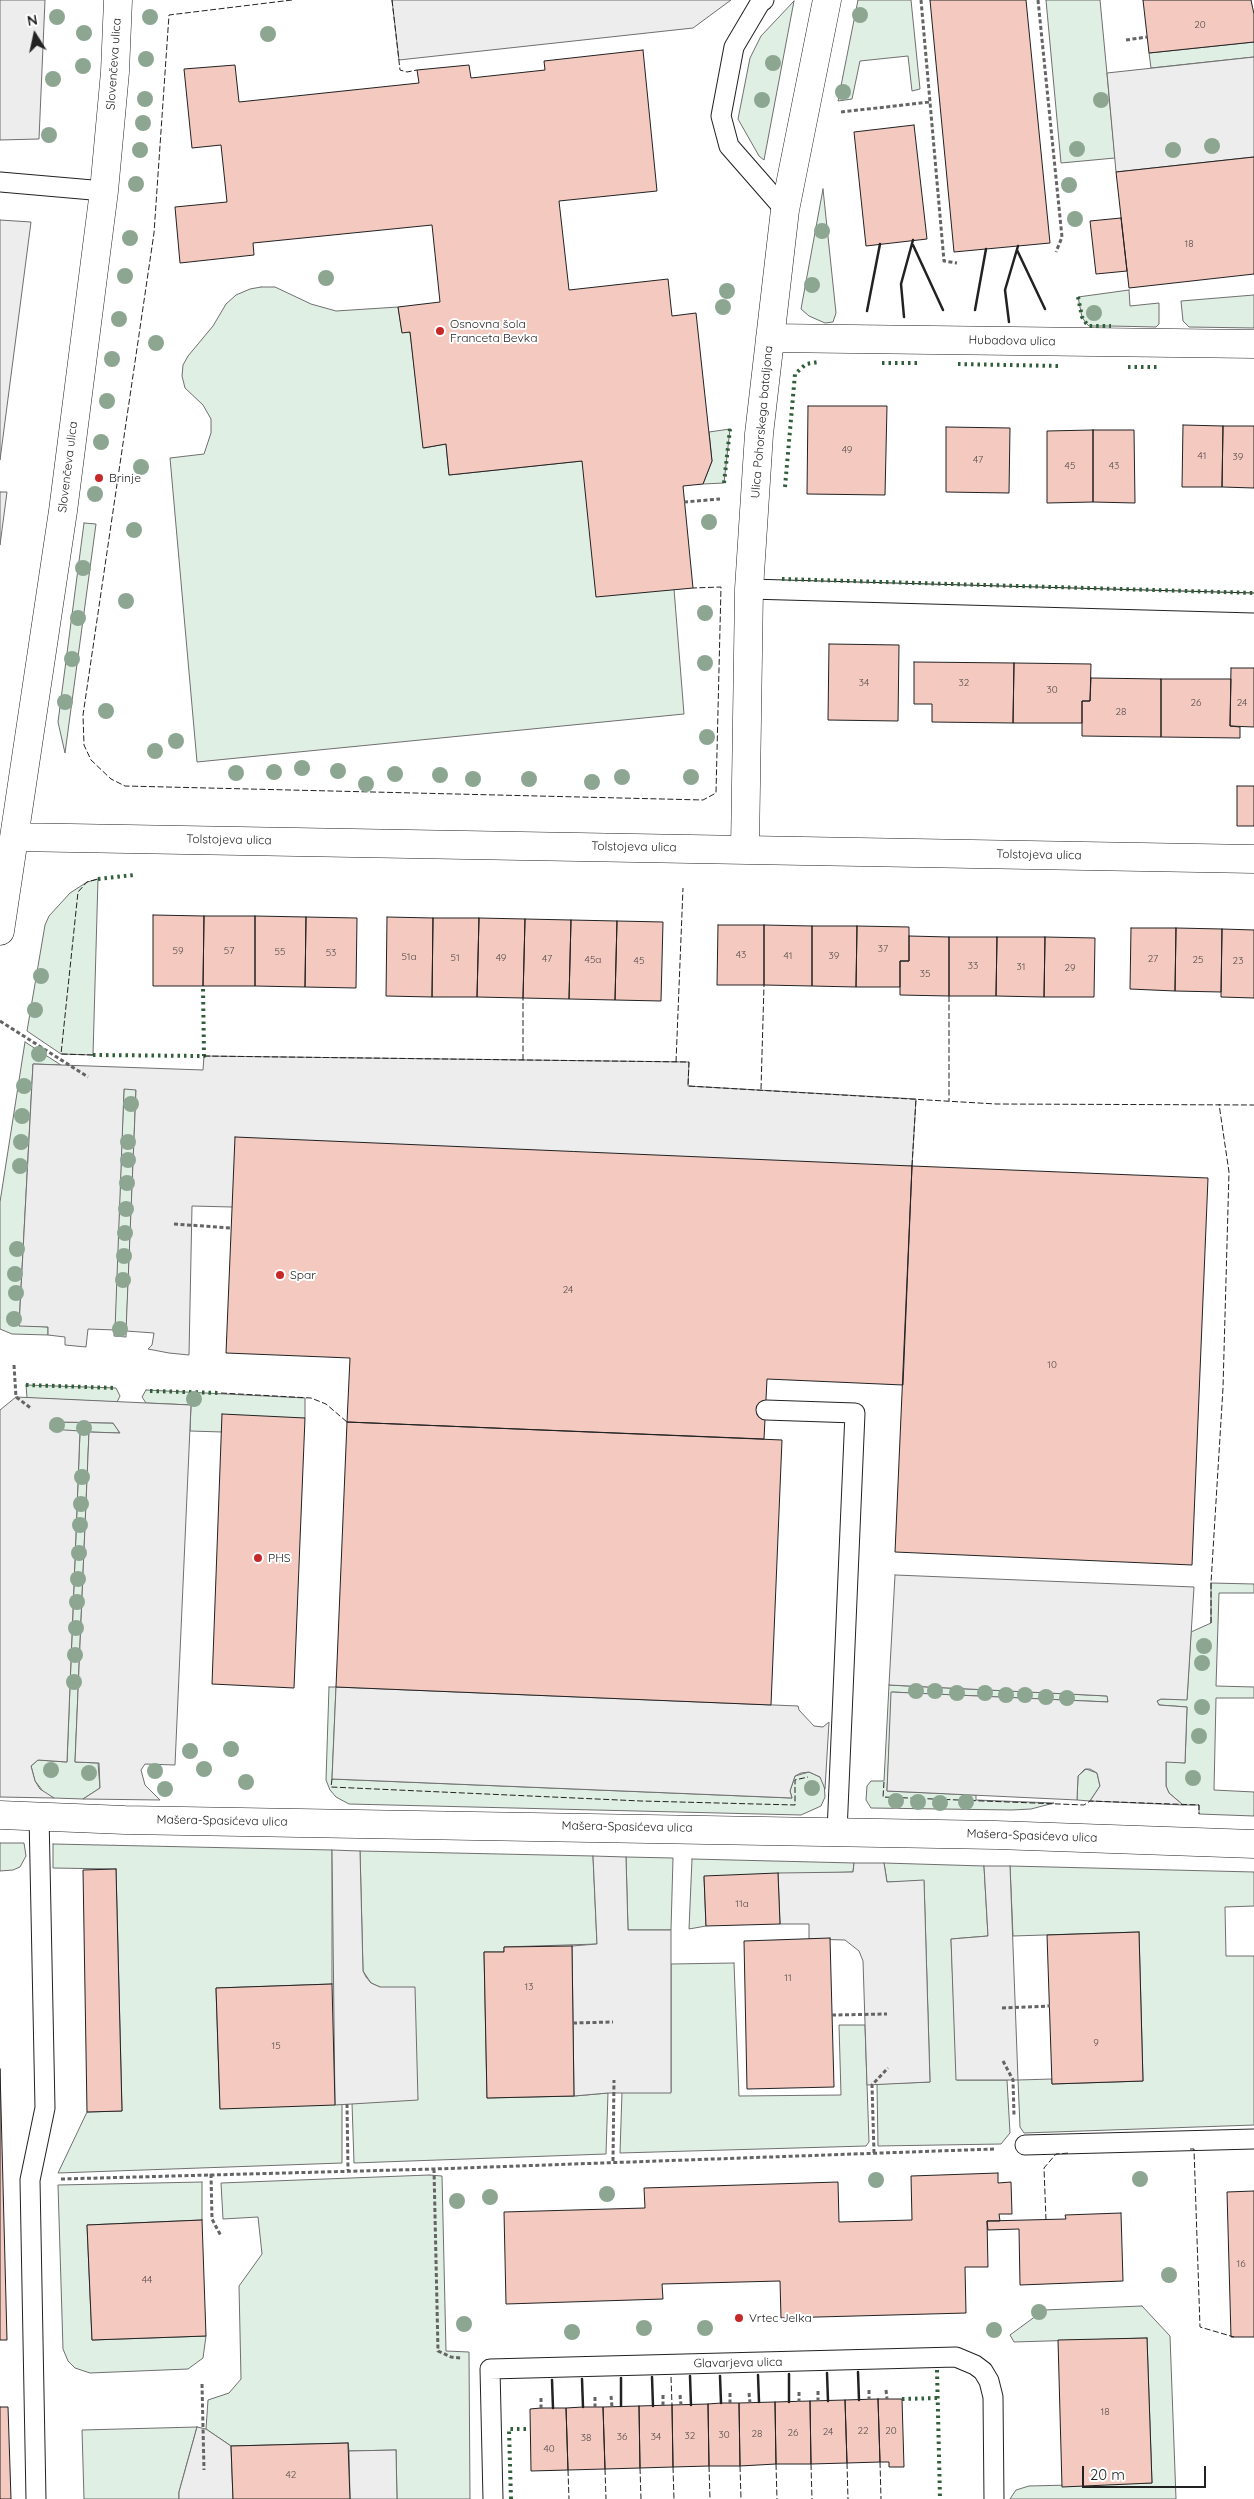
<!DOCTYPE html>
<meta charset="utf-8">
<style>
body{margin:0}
#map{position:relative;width:1254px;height:2499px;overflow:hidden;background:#fff;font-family:Quicksand,sans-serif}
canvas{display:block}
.north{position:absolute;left:10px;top:10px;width:50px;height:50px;-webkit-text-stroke:4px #fff;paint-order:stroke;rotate:350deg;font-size:14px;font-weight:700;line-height:20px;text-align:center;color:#222}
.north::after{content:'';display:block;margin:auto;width:18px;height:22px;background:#222;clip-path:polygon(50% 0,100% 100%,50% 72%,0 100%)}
.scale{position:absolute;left:1082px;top:2466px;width:124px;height:22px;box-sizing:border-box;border:2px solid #222;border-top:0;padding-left:6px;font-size:15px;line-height:18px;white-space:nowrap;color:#222;-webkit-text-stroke:4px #fff;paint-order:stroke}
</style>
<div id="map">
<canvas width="1254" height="2499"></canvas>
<div class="north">N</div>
<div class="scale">20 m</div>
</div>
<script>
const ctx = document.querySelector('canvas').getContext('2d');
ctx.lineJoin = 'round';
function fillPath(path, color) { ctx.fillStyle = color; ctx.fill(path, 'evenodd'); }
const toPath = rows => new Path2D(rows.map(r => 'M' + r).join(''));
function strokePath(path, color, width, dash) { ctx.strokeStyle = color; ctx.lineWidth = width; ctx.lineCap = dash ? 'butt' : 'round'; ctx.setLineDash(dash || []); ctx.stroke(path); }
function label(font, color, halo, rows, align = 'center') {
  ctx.font = font + ' Quicksand,sans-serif'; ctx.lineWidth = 4; ctx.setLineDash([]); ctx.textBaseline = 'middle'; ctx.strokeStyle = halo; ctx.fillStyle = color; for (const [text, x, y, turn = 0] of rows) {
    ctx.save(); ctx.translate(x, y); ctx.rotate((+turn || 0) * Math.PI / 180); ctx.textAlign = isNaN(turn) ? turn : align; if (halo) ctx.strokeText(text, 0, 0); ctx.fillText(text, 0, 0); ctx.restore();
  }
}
const green = toPath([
 [858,0,911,0,920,89,912,91,908,56,860,61,852,99,838,101,858,0],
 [1046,0,1100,0,1115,158,1061,163,1046,0],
 [794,1,764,160,759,156,738,119,750,58,761,36,794,1],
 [1254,42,1254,57,1151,68,1149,53,1254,42],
 [823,189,836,313,833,322,825,323,809,316,801,309,823,189],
 [261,287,275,287,311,304,336,311,398,307,402,332,410,332,424,448,446,444,449,475,582,461,674,589,684,714,197,762,170,458,204,454,211,433,211,419,203,405,185,388,182,376,183,365,188,356,213,326,226,304,236,295,250,289,261,287],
 [1129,290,1130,306,1159,303,1159,324,1156,327,1111,326,1089,326,1086,323,1082,317,1078,297,1129,290],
 [1254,295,1254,328,1189,327,1183,321,1181,301,1254,295],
 [730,429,724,483,703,484,712,461,709,432,730,429],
 [84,523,96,524,65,753,58,722,84,523],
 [98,879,93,1055,61,1054,27,1031,45,925,49,916,70,893,87,882,98,879],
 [25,1042,61,1065,33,1064,19,1325,48,1327,48,1335,12,1334,0,1329,0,1202,25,1042],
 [124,1088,136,1089,126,1337,114,1336,124,1088],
 [26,1385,116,1388,120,1396,117,1402,27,1398,26,1385],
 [146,1390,305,1398,305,1418,222,1432,190,1431,191,1405,146,1403,142,1397,146,1390],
 [57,1422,113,1423,120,1433,89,1432,75,1762,98,1763,100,1788,83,1799,54,1798,46,1795,35,1781,31,1766,38,1760,67,1762,80,1432,49,1430,50,1426,57,1422],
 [1211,1583,1254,1584,1254,1593,1219,1593,1216,1686,1254,1687,1254,1698,1216,1698,1214,1790,1254,1792,1254,1816,1199,1814,1199,1805,1183,1805,1169,1793,1166,1786,1166,1761,1185,1763,1187,1707,1159,1705,1157,1701,1161,1699,1187,1699,1191,1632,1211,1623,1211,1583],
 [889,1685,1108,1696,1108,1702,892,1692,887,1791,976,1795,976,1800,1054,1803,1031,1809,1012,1810,871,1808,866,1800,867,1786,871,1781,884,1781,889,1685],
 [329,1687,336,1687,332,1779,792,1798,790,1791,795,1776,809,1772,820,1777,824,1782,825,1797,821,1806,801,1815,349,1804,336,1797,330,1790,326,1780,329,1687],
 [1086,1769,1097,1773,1100,1786,1090,1801,1077,1800,1078,1776,1086,1769],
 [0,1843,24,1843,26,1856,20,1867,13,1870,0,1871,0,1843],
 [53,1844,332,1850,332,1984,216,1988,220,2108,342,2104,342,2163,58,2173,87,2112,122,2111,116,1869,53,1868,53,1844],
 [360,1851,593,1856,597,1944,504,1947,504,1952,484,1952,487,2098,574,2096,608,2093,606,2154,354,2163,352,2103,418,2099,380,1987,371,1983,363,1971,360,1851],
 [626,1857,673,1858,671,1930,628,1930,626,1857],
 [692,1859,854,1863,853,1872,704,1877,706,1926,689,1929,692,1859],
 [884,1863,984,1866,988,1936,951,1939,957,2080,1007,2080,1010,2133,1001,2144,878,2146,877,2084,930,2082,924,1881,887,1882,884,1863],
 [1010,1866,1254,1872,1254,1906,1225,1907,1226,1956,1254,1956,1254,2125,1024,2133,1020,2127,1018,2080,1052,2079,1052,2084,1143,2081,1139,1932,1013,1936,1010,1866],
 [734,1963,739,2096,841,2095,839,2025,865,2025,869,2142,866,2146,620,2153,622,2092,671,2092,671,1964,734,1963],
 [429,2175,442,2176,446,2351,469,2352,470,2499,397,2499,396,2450,349,2451,348,2443,231,2446,206,2429,208,2400,229,2393,241,2379,239,2286,262,2254,258,2217,223,2219,221,2183,429,2175],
 [202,2182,202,2220,87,2225,92,2340,206,2336,203,2358,188,2369,90,2373,75,2368,68,2361,63,2349,58,2185,202,2182],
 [1142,2306,1170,2336,1176,2499,1010,2499,1016,2490,1029,2486,1152,2483,1147,2338,1014,2342,1010,2335,1044,2310,1142,2306],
 [197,2427,179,2492,179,2499,84,2499,82,2430,197,2427]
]);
const parking = toPath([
 [0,0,45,0,39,139,0,140,0,0],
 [392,0,731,0,693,28,399,60,392,0],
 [1254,57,1254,157,1116,172,1107,73,1254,57],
 [0,220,31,222,0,460,0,220],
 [0,492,7,492,0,545,0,492],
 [204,1056,689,1062,688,1086,916,1099,912,1166,232,1207,192,1206,189,1355,169,1353,148,1349,152,1345,154,1333,126,1331,136,1090,124,1089,115,1330,88,1329,86,1347,65,1345,65,1337,48,1335,48,1327,19,1326,33,1064,203,1070,204,1056],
 [16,1397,191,1405,175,1765,145,1764,141,1770,145,1785,160,1800,83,1799,100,1788,99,1763,75,1762,89,1432,120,1433,113,1423,57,1422,50,1426,50,1429,80,1431,67,1762,38,1760,31,1766,35,1781,40,1789,54,1798,0,1797,0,1410,16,1397],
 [895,1575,1194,1587,1187,1700,1161,1699,1157,1701,1159,1705,1187,1707,1185,1763,1166,1762,1166,1786,1169,1793,1183,1805,1090,1801,1100,1786,1097,1773,1090,1769,1085,1769,1078,1776,1077,1800,887,1791,891,1692,1108,1702,1107,1696,889,1685,895,1575],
 [336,1687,798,1706,799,1710,814,1726,823,1727,829,1722,825,1789,820,1777,809,1772,801,1773,795,1776,790,1791,792,1798,332,1779,336,1687],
 [332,1850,360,1851,363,1971,366,1977,371,1983,380,1987,415,1987,418,2100,335,2105,332,1850],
 [593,1856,626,1857,628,1930,671,1930,671,2093,608,2093,574,2096,572,1946,597,1944,593,1856],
 [854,1863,884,1863,887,1882,924,1880,930,2082,867,2085,863,1961,859,1951,845,1940,809,1939,809,1924,780,1924,778,1873,853,1872,854,1863],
 [984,1866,1010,1866,1018,2080,956,2080,951,1939,988,1936,984,1866],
 [197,2427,206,2429,231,2446,233,2499,179,2499,179,2492,197,2427],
 [396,2450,397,2499,350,2499,349,2451,396,2450]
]);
const building = toPath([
 [930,0,1026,0,1050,243,954,252,930,0],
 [1143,0,1251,0,1254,14,1254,42,1149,53,1143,0],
 [643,50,657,191,559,201,569,290,668,279,672,316,696,313,712,461,703,484,683,486,693,588,596,597,582,461,449,475,446,444,423,448,410,332,402,333,398,307,440,302,432,225,253,243,254,255,180,263,175,207,227,202,221,145,192,148,184,69,235,65,239,102,419,83,417,70,469,65,471,78,545,70,544,61,643,50],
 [914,125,927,239,866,246,854,132,914,125],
 [1254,157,1254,274,1129,288,1116,172,1254,157],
 [1121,218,1127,271,1096,274,1090,221,1121,218],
 [808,406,887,406,885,495,807,494,808,406],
 [1183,425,1223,426,1222,487,1182,487,1183,425],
 [1223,426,1254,426,1254,488,1222,487,1223,426],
 [946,427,1010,428,1009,493,946,492,946,427],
 [1093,430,1134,430,1135,503,1093,502,1093,430],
 [1093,430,1093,502,1047,503,1047,431,1093,430],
 [829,644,899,645,898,721,828,720,829,644],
 [914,662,1014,663,1013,723,932,722,932,704,914,704,914,662],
 [1014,663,1091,664,1090,701,1082,701,1082,723,1013,723,1014,663],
 [1231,668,1254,668,1254,727,1230,726,1231,668],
 [1091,678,1161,679,1161,737,1082,736,1082,701,1090,701,1091,678],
 [1161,679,1231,679,1230,726,1240,727,1240,738,1161,737,1161,679],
 [1237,786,1254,786,1254,826,1237,826,1237,786],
 [153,915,204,916,203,986,153,986,153,915],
 [204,916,255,916,255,986,203,986,204,916],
 [255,916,306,917,305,987,255,986,255,916],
 [306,917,357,918,356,988,305,987,306,917],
 [387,917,433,918,432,997,386,996,387,917],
 [433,918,479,918,477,997,432,997,433,918],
 [479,918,525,919,523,998,477,997,479,918],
 [525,919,571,920,569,999,523,998,525,919],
 [571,920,617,921,615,1000,569,999,571,920],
 [617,921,663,922,661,1001,615,1000,617,921],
 [718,925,764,925,764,985,717,985,718,925],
 [764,925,812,926,812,986,764,985,764,925],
 [812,926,857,926,856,987,812,986,812,926],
 [857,926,909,927,909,961,900,961,900,987,856,987,857,926],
 [1131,928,1176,928,1175,991,1130,989,1131,928],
 [1176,928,1222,929,1221,992,1175,991,1176,928],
 [1222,929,1254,930,1254,998,1221,997,1222,929],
 [909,936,949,937,949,996,900,995,900,961,909,961,909,936],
 [949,937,997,937,996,996,949,996,949,937],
 [997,937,1045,937,1044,997,996,996,997,937],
 [1045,937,1095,938,1094,997,1044,997,1045,937],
 [235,1137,912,1166,903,1385,767,1379,764,1439,347,1422,350,1358,226,1353,235,1137],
 [912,1166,1208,1178,1192,1565,895,1552,912,1166],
 [222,1414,305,1418,294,1688,212,1684,222,1414],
 [347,1422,782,1440,771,1705,336,1687,347,1422],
 [116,1869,122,2111,87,2112,83,1870,116,1869],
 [778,1873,780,1924,706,1926,704,1876,778,1873],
 [1139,1932,1143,2081,1052,2084,1047,1935,1139,1932],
 [830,1938,834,2087,747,2089,744,1941,830,1938],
 [572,1946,574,2096,487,2098,484,1952,504,1952,504,1947,572,1946],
 [332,1984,335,2105,220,2109,216,1988,332,1984],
 [0,2069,7,2340,0,2340,0,2069],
 [998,2173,998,2183,1011,2182,1012,2214,999,2214,1000,2221,987,2221,988,2267,965,2267,966,2313,781,2318,780,2281,662,2284,663,2299,506,2304,504,2212,645,2208,644,2188,838,2182,839,2222,912,2220,911,2176,998,2173],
 [1254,2191,1254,2337,1231,2337,1227,2192,1254,2191],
 [1121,2213,1123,2281,1020,2285,1019,2229,988,2230,987,2221,1066,2219,1065,2215,1121,2213],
 [202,2220,206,2336,92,2340,87,2225,202,2220],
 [1147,2338,1152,2483,1062,2487,1058,2340,1147,2338],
 [878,2399,902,2399,904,2467,889,2467,889,2462,880,2462,878,2399],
 [878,2399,880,2462,847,2463,845,2400,878,2399],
 [845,2400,847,2463,811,2464,810,2401,845,2400],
 [810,2401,811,2464,776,2464,775,2402,810,2401],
 [775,2402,776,2464,740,2466,739,2403,775,2402],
 [721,2403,739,2403,740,2466,709,2466,708,2404,721,2403],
 [708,2404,709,2466,673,2467,672,2405,708,2404],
 [672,2405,673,2467,640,2468,639,2406,672,2405],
 [639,2406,640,2468,605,2469,603,2407,639,2406],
 [0,2407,8,2407,11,2499,0,2499,0,2407],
 [583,2407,603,2407,605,2469,568,2470,566,2408,583,2407],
 [541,2408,566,2408,568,2470,531,2471,530,2409,541,2408],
 [348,2443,350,2499,233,2499,231,2446,348,2443]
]);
const path = toPath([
 [921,0,944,261,957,263],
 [1038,0,1062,237,1056,252],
 [1126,40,1147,37],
 [841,112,930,102],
 [684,502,720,499],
 [0,1021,88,1077],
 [174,1224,231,1228],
 [14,1365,16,1397,32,1409],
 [1002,2008,1050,2006],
 [832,2015,887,2014],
 [573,2023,613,2022],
 [1003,2061,1013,2080,1014,2115],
 [347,2104,348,2170],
 [874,2153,872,2085,888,2068],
 [613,2161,614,2080],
 [434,2169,438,2351,451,2357,461,2358],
 [211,2174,212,2219,221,2236],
 [61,2179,434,2169,994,2149],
 [202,2384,204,2470],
 [869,2390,869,2400],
 [886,2390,887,2399],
 [818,2391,818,2401],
 [799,2392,799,2402],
 [730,2393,730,2403],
 [749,2393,750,2403],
 [663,2395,663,2405],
 [680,2395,681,2405],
 [611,2396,612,2407],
 [595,2397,595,2407],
 [541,2398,541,2408]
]);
const service = toPath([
 [764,0,760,3,734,47,721,116,729,146,785,210],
 [0,182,104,191],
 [749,589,1254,603],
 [766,1410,855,1413,837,1832],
 [1025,2145,1254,2139],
 [36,2499,30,2180,45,2108,39,1815],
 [493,2499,490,2369,956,2357,975,2365,983,2371,989,2381,993,2397,994,2499]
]);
const minor = toPath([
 [770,338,1254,344],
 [745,849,749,589,759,434,785,210,827,0],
 [0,1815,125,1820,996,1835,1254,1844]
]);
const tertiary = toPath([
 [14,837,1254,859],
 [0,931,63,511,104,191,115,72,118,0]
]);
const hedge = toPath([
 [1078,297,1082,317,1086,323,1089,326,1111,326],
 [882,363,917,363],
 [958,364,1058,366],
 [1128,367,1159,367],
 [724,483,730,429],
 [785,487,795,374,806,364,818,362],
 [782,579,1254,593],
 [98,879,134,875],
 [93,1055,204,1056,203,986],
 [26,1385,116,1388],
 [150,1391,221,1393],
 [937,2370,940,2499],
 [902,2399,938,2398],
 [511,2499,509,2429,530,2429]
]);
const fence = toPath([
 [292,0,169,15,154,233,83,715,84,745,91,760,111,779,125,786,703,800,716,793,721,587,693,588],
 [392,0,400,70,407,72,417,70],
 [949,996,949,1101],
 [93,1055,61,1054,78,892,87,882,98,879],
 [204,1056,689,1062,688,1086,996,1104,1254,1105],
 [523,1060,523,998],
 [676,1062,683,888],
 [761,1089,764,985],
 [912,1166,916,1099],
 [221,1393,311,1398,326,1404,347,1422],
 [1211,1623,1211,1583,1223,1388,1229,1172,1219,1104],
 [332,1779,331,1787,641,1801,795,1805,795,1780,808,1777],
 [884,1782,883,1797,1084,1805,1090,1801,1199,1805,1199,1814],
 [1190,2149,1194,2149,1200,2327,1234,2337],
 [1046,2220,1044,2168,1056,2154,1070,2153],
 [671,2377,672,2405],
 [880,2462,881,2499],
 [847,2463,848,2499],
 [776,2464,777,2499],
 [811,2464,812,2499],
 [709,2466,710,2499],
 [740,2466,741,2499],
 [673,2467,674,2499],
 [640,2468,641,2499],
 [605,2469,606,2499],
 [568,2470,569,2499]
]);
const wall = toPath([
 [913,245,943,310],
 [1017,250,1045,309],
 [975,310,986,249],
 [867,311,880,244],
 [904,317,901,284,913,240],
 [1009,322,1005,290,1018,246],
 [858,2372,859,2400],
 [827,2373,828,2401],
 [789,2374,789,2402],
 [758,2375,759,2402],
 [690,2376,691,2405],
 [720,2376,721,2403],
 [652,2377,653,2406],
 [621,2378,621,2406],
 [582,2379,583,2407],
 [552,2380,553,2408]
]);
const trees = [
 [860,15],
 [57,17],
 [150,17],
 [84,33],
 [268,34],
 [146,59],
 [773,63],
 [83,66],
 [53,79],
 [843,92],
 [145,99],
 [762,100],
 [1101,100],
 [143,123],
 [49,135],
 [1212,146],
 [1077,149],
 [140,150],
 [1173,150],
 [136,184],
 [1069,185],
 [1075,219],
 [822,231],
 [130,238],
 [125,276],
 [326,278],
 [812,285],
 [727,291],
 [723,307],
 [1094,313],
 [119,319],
 [156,343],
 [112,359],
 [107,401],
 [101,442],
 [141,467],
 [95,494],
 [709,522],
 [134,530],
 [83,568],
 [126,601],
 [705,613],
 [78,618],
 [72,659],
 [705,663],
 [65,702],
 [106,711],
 [707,737],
 [176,741],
 [155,751],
 [302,768],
 [338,771],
 [274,772],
 [236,773],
 [395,774],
 [440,775],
 [622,777],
 [691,777],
 [473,779],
 [529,779],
 [592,782],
 [366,784],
 [41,976],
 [35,1010],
 [39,1054],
 [24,1086],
 [131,1104],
 [22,1116],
 [21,1142],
 [128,1142],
 [128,1160],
 [20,1166],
 [127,1183],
 [126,1209],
 [125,1233],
 [17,1249],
 [124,1256],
 [15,1274],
 [123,1280],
 [16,1293],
 [14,1319],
 [120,1329],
 [194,1399],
 [57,1425],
 [84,1428],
 [82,1477],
 [81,1504],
 [80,1525],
 [79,1553],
 [78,1579],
 [77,1602],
 [76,1628],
 [1204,1646],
 [75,1655],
 [1202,1663],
 [74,1682],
 [916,1691],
 [935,1691],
 [957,1693],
 [985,1693],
 [1006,1695],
 [1025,1695],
 [1046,1697],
 [1067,1698],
 [1202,1707],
 [1199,1736],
 [231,1749],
 [190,1751],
 [204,1769],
 [51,1770],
 [155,1771],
 [89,1773],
 [1193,1778],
 [246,1782],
 [812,1788],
 [165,1789],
 [896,1801],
 [918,1802],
 [966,1802],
 [940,1803],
 [1140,2179],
 [876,2180],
 [607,2194],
 [490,2197],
 [457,2201],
 [1169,2275],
 [1039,2312],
 [464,2324],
 [644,2328],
 [705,2328],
 [994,2330],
 [572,2332]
];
const markers = [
 [440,331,5,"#c62828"],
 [99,478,5,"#c62828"],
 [280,1275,5,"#c62828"],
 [258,1558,5,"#c62828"],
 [739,2318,5,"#c62828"]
];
const numberNames = [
 ["20",1200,25],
 ["18",1189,244],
 ["49",847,450],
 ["41",1202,456],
 ["39",1238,457],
 ["47",978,460],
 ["45",1070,466],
 ["43",1114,466],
 ["34",864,683],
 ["32",964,683],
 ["30",1052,690],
 ["26",1196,703],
 ["24",1242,703],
 ["28",1121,712],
 ["37",883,949],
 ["59",178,951],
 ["57",229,951],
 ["55",280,952],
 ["53",331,953],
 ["43",741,955],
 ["41",788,956],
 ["39",834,956],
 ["51a",409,957],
 ["51",455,958],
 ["49",501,958],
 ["47",547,959],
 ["27",1153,959],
 ["45a",593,960],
 ["25",1198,960],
 ["45",639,961],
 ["23",1238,961],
 ["33",973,966],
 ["31",1021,967],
 ["29",1070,968],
 ["35",925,974],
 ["24",568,1290],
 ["10",1052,1365],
 ["11a",742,1904],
 ["11",788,1978],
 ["13",529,1987],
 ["9",1096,2043],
 ["15",276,2046],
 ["16",1241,2264],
 ["44",147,2280],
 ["18",1105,2412],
 ["22",863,2431],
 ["20",891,2431],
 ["24",828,2432],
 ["26",793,2433],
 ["28",757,2434],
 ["30",724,2435],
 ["32",690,2436],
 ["36",622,2437],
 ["34",656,2437],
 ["38",586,2438],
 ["40",549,2449],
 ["42",291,2475]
];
const streetNames = [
 ["Slovenčeva ulica",114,64,-86],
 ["Hubadova ulica",1012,341,1],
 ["Ulica Pohorskega bataljona",762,422,-85],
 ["Slovenčeva ulica",68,467,-83],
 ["Tolstojeva ulica",229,840,1],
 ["Tolstojeva ulica",634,847,1],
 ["Tolstojeva ulica",1039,855,1],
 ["Mašera-Spasićeva ulica",222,1821,1],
 ["Mašera-Spasićeva ulica",627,1827,1],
 ["Mašera-Spasićeva ulica",1032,1836,2],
 ["Glavarjeva ulica",738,2363,-1]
];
const poiNames = [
 ["Osnovna šola",450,324],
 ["Franceta Bevka",450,338],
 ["Brinje",109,478],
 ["Spar",290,1275],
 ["PHS",268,1558],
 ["Vrtec Jelka",749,2318]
];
fillPath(green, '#e0efe3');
strokePath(green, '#6f6f6f', 1);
fillPath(parking, '#ededed');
strokePath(parking, '#6f6f6f', 1);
fillPath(building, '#f3c9c0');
strokePath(building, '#222', 1);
strokePath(service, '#222', 21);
strokePath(minor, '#222', 29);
strokePath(tertiary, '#222', 29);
strokePath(path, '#646464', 3, [4, 2.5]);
strokePath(service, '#fff', 19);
strokePath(minor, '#fff', 28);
strokePath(tertiary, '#fff', 28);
strokePath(hedge, '#2f5e38', 4, [2.5, 4]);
strokePath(fence, '#222', 1, [6, 2.5]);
strokePath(wall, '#222', 2.5);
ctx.fillStyle = '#8da692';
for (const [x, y] of trees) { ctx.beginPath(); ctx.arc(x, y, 8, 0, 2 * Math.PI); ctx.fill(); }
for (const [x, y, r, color] of markers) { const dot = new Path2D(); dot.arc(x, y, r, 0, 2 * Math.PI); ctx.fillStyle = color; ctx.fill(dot); strokePath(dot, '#fff', 2); }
label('10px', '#564c4a', null, numberNames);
label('12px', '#222', '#fff', streetNames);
label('12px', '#222', '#fff', poiNames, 'left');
</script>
